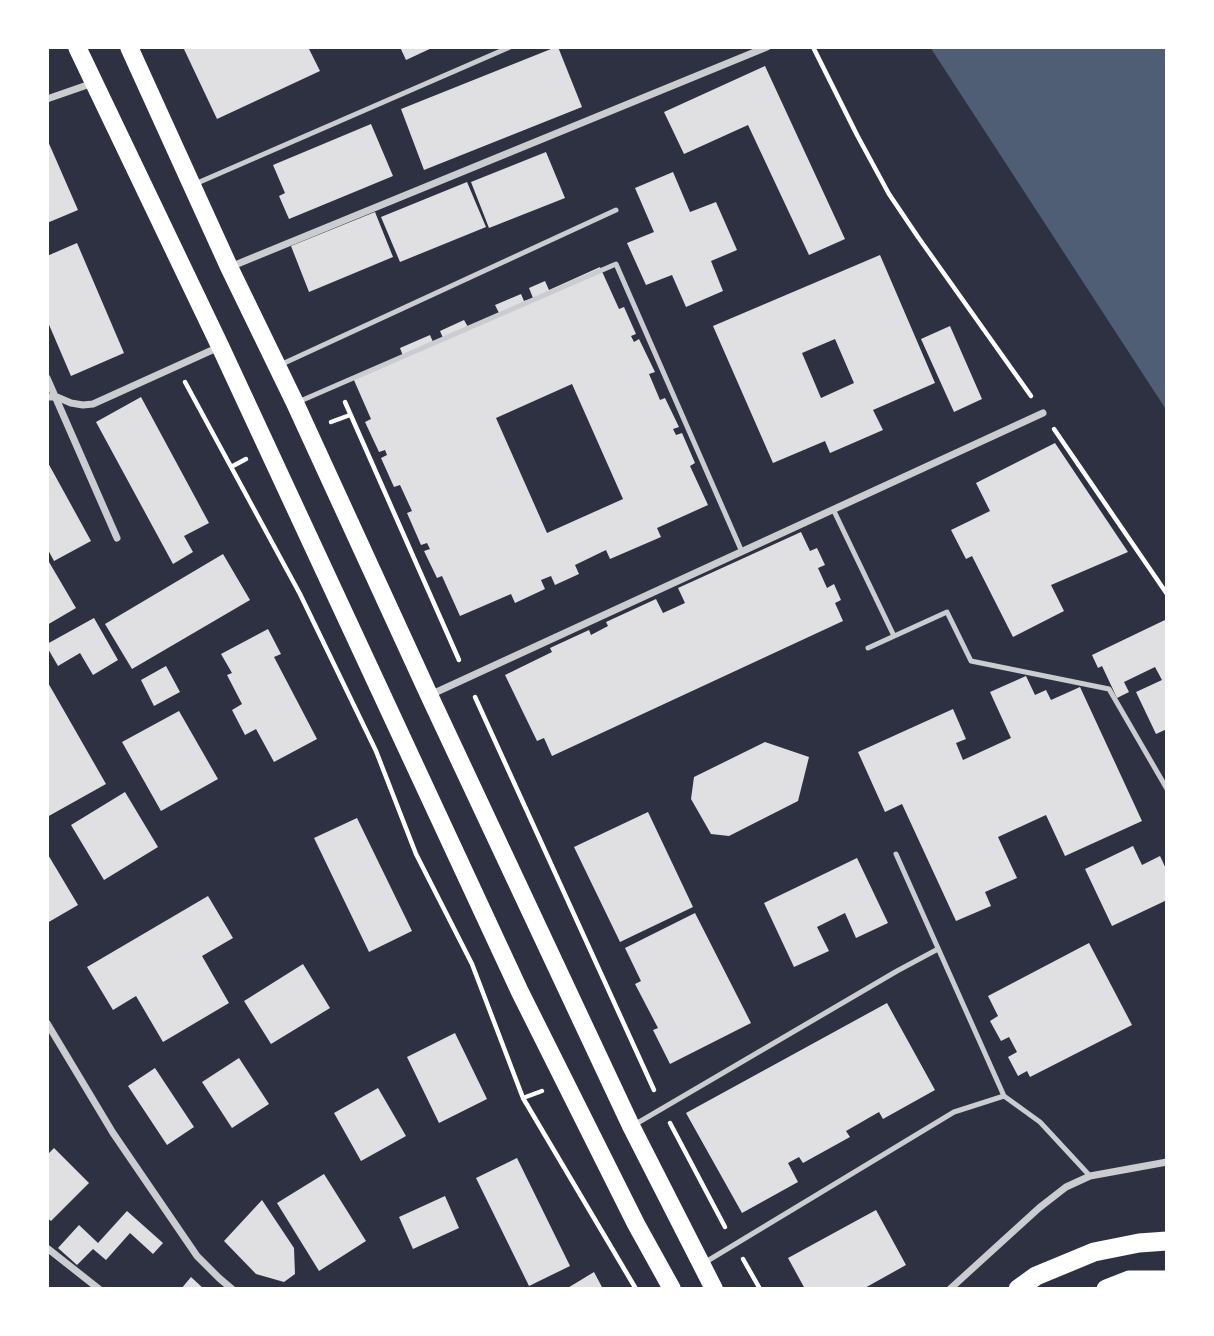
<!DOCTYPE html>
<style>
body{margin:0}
#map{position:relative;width:1214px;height:1336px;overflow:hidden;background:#2d3142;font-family:Karla,sans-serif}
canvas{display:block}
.frame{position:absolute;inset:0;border:49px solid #fff;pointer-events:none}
</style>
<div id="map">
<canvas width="1214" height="1336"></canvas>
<div class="frame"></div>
</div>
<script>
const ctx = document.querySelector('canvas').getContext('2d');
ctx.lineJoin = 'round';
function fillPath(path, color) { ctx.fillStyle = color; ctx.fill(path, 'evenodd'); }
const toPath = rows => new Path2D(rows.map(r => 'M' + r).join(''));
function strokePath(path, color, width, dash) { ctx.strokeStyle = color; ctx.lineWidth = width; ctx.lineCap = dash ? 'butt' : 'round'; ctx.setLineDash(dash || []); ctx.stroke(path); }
const water = toPath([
 [930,47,1167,47,1167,411]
]);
const building = toPath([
 [183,47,308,47,320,71,217,119],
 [400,47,434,47,406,60],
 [556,47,558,47,582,107,424,170,401,109],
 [765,66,845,239,809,255,748,125,684,154,664,112],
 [371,124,393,176,289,219,279,196,285,193,273,165],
 [47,139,78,210,47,223],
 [546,152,565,198,489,228,471,182],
 [673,172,690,212,716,202,737,250,711,261,723,291,686,307,672,275,646,285,627,243,654,232,635,188],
 [467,182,486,227,400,262,381,217],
 [375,212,393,257,309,292,291,246],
 [77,243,124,353,71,376,47,320,47,256],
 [880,255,935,383,873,410,883,430,830,453,825,441,773,463,713,326],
 [835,339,854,383,821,398,802,353],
 [600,267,619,309,624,307,636,334,631,336,634,342,639,339,655,372,649,374,660,400,665,398,679,427,673,429,676,435,682,433,695,463,690,466,708,505,657,528,661,537,610,559,606,550,575,565,579,574,555,585,551,576,541,580,545,589,515,603,511,594,460,616,442,576,437,578,424,551,430,549,427,543,421,545,407,513,412,511,400,485,394,487,381,458,387,455,385,450,379,452,365,422,371,419,353,378,403,356,400,348,430,335,433,342,443,338,440,331,464,320,468,327,499,313,495,305,521,294,524,301,533,298,529,288,545,281,549,290],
 [572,384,623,499,547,533,496,418],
 [950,326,982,399,954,412,921,339],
 [141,397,209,523,184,536,193,552,173,564,96,422],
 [1055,443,1128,552,1051,585,1064,611,1013,637,972,556,966,559,951,530,990,511,976,483],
 [47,461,91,541,54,561,47,548],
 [801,532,810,551,817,548,825,565,818,568,827,588,834,584,841,600,835,603,843,621,552,756,544,738,537,741,505,675,552,652,550,648,589,630,591,635,608,626,606,622,656,599,663,613,685,603,678,588],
 [223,554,250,600,132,669,105,624],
 [49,562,76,608,47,625,47,563],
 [94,618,118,660,93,675,80,653,58,666,47,647,47,644],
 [1167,619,1167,729,1156,734,1136,692,1162,680,1155,667,1124,682,1129,692,1117,698,1102,666,1098,668,1092,655],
 [268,629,281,654,274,657,317,739,274,762,256,729,245,735,232,710,242,704,227,675,232,673,221,654],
 [166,666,180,692,154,706,141,680],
 [1026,676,1035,695,1046,690,1051,700,1080,687,1142,821,1065,856,1046,815,998,837,1017,878,985,892,991,906,956,921,902,804,885,812,858,752,953,709,966,739,956,743,963,760,1011,738,990,692],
 [47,681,106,784,47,817],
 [179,711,218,779,161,811,122,742],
 [765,742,809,757,798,801,729,836,711,834,691,799,694,777],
 [125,792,158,847,104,880,71,825],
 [648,812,693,907,620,942,574,847],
 [357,818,412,931,369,952,314,838],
 [1133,846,1142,865,1160,856,1167,871,1167,900,1112,926,1085,869],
 [47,853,78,905,47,923],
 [857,858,888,923,856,938,845,913,817,927,829,951,794,967,764,903],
 [208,896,233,938,202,956,229,1003,163,1042,136,996,113,1010,87,967],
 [695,913,751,1023,670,1064,653,1030,658,1028,635,984,641,981,625,948],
 [1089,943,1132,1025,1030,1077,1027,1071,1018,1076,1008,1057,1017,1052,1009,1037,1001,1041,990,1021,998,1016,988,996],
 [303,964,330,1008,271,1044,244,1001],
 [887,1003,935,1090,883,1119,879,1112,846,1131,850,1137,803,1163,799,1157,788,1163,798,1182,742,1213,686,1113],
 [455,1033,487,1099,439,1123,407,1057],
 [239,1058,269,1104,232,1128,202,1082],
 [155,1068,194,1127,167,1145,128,1086],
 [378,1088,406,1136,361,1161,334,1113],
 [54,1148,89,1183,51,1221,47,1218,47,1155],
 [517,1158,570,1266,529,1286,476,1178],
 [324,1174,366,1241,319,1271,277,1203],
 [445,1196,459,1228,413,1249,399,1217],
 [262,1200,294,1248,295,1274,284,1282,256,1274,224,1241],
 [876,1210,906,1265,863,1289,805,1289,788,1258],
 [127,1211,163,1243,153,1254,130,1233,106,1260,93,1249,77,1265,58,1248,79,1225,98,1243],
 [594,1272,603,1289,566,1289],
 [191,1277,204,1289,181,1289]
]);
const path = toPath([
 [813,47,857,135,889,194,918,237,1031,396],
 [185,382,300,594,376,751,416,854,472,964,523,1098,636,1289],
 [345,402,459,660],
 [331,422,350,415],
 [1054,429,1167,594],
 [231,467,246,459],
 [475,697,654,1090],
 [523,1098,542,1091],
 [670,1123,725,1227],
 [743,1259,760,1289]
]);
const service = toPath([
 [195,184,510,47],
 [280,365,616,210],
 [298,402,616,264,742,552],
 [833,509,894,636],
 [868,648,947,612,971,661,1109,689,1167,789],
 [896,854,1004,1096],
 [634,1125,897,971,938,949],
 [704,1263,954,1112,1004,1096,1040,1122,1090,1176]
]);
const minor = toPath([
 [47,99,93,83],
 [230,267,767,47],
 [47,378,117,538],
 [47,397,57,397,71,403,83,405,93,404,219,347],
 [430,695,1043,413],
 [47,1023,113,1133,197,1256,219,1278,232,1289],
 [47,1248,99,1289],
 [950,1289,1039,1208,1066,1187,1090,1176,1167,1162]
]);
const primary = toPath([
 [77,47,220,346,520,992,636,1224,672,1289],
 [129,47,229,267,295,403,429,695,631,1126,714,1289]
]);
const trunk = toPath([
 [1018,1289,1036,1276,1094,1252,1139,1243,1167,1241],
 [1106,1289,1129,1280,1167,1280]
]);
fillPath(water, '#4f5d75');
fillPath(building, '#e0e0e3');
strokePath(path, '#fff', 4.5);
strokePath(service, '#caccd0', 5);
strokePath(minor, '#caccd0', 7);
strokePath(primary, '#fff', 18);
strokePath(trunk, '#fff', 19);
</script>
